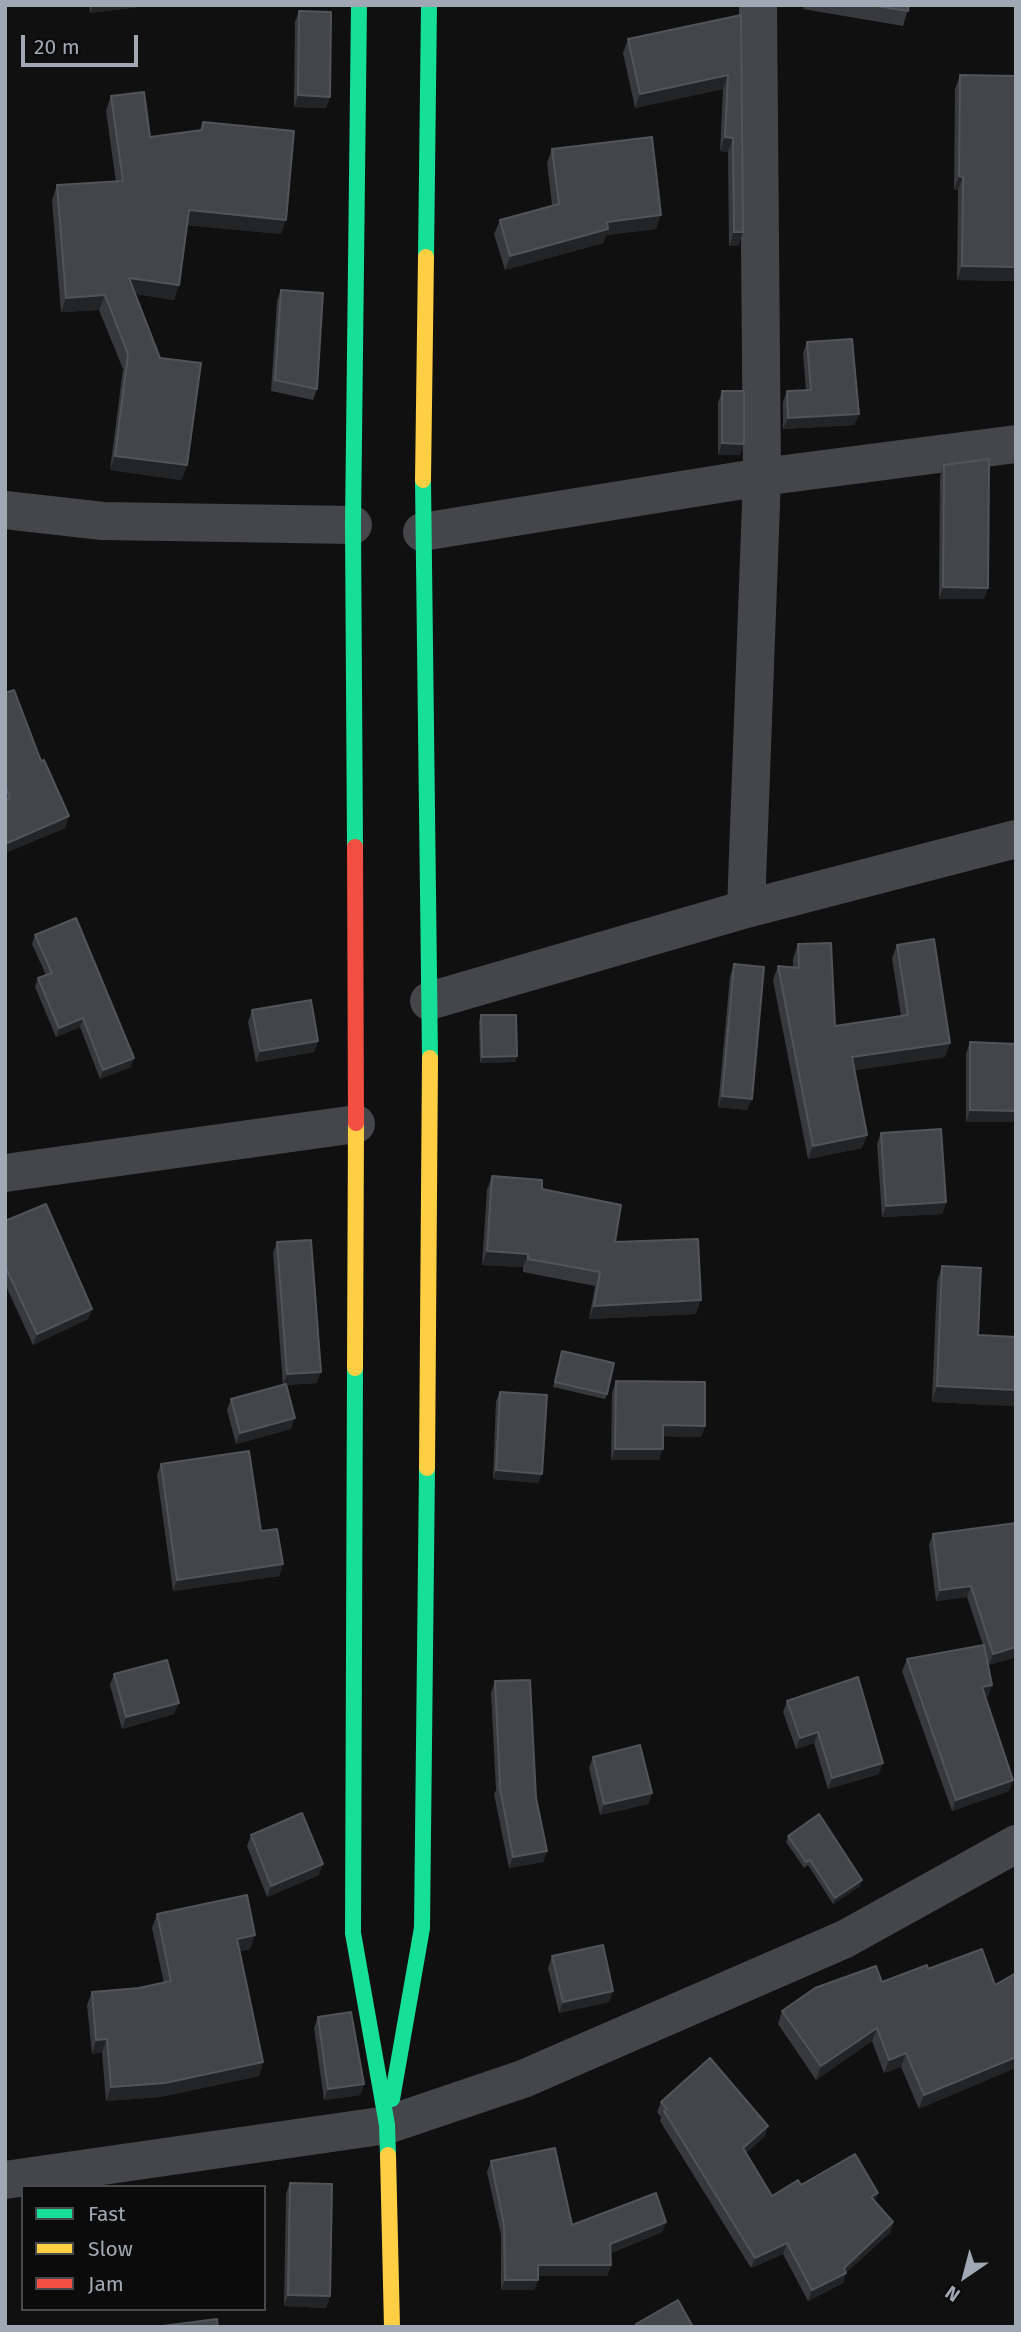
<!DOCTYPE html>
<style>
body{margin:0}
#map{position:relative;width:1021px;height:2332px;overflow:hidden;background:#101010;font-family:"Fira Sans",sans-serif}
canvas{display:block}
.frame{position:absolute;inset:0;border:7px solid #9fa8b3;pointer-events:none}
.legend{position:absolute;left:21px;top:2185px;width:245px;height:126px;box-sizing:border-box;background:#0b0b0c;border:2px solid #464a4f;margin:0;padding:9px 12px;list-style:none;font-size:21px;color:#9fa8b3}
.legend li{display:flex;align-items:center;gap:14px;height:35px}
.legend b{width:35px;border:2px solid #464a4f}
.north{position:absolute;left:930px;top:2241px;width:70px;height:70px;-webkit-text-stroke:5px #0b0b0c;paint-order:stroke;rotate:215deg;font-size:19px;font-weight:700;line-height:28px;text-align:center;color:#9fa8b3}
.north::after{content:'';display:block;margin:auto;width:24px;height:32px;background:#9fa8b3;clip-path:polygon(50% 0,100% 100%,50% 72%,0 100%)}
.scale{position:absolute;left:21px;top:35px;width:117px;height:32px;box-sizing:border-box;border:4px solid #9fa8b3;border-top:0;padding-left:9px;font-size:21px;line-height:24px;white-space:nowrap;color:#9fa8b3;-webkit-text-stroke:5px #0b0b0c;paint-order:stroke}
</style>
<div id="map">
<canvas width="1021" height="2332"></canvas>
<div class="frame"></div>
<ul class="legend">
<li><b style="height:9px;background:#16e098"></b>Fast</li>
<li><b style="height:9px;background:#ffcf43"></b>Slow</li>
<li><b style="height:9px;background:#f24e42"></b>Jam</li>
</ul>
<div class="north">N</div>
<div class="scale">20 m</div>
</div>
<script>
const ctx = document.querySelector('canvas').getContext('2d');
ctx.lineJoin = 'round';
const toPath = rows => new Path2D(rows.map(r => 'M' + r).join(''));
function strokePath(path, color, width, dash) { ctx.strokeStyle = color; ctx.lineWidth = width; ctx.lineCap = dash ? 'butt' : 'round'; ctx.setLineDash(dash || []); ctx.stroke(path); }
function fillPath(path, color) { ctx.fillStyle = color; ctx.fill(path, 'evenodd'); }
const street = toPath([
 [5,510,103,521,353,525],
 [422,532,762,477,1016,444],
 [746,909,762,477,758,5],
 [429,1001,746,909,1016,839],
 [5,1173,356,1124],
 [5,2180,387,2125,523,2079,845,1939,1016,1844]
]);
const fast = toPath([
 [426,257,429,5],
 [423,480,430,1058],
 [355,847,353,525,359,5],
 [355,1368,353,1933,387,2125,388,2155],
 [392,2099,422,1928,427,1468]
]);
const slow = toPath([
 [423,480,426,257],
 [355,1368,356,1123],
 [427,1468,430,1058],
 [388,2155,392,2327]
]);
const jam = toPath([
 [355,847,356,1123]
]);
const wall = toPath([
 [89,5,154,5,90,13],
 [804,5,909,5,903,26,803,9],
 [299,11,330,97,326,108,294,107,295,22],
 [741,15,743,232,738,246,729,246,728,152,720,151,723,89,635,108,623,53,628,39],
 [960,75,1016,76,1016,281,957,280,958,190,954,190,955,89],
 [111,96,150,137,200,130,203,122,281,234,187,225,174,300,136,294,182,480,110,470,123,369,99,310,61,312,52,200,57,185,116,182,106,111],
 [552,149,656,229,606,235,603,243,505,270,494,234,500,220,552,205,547,163],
 [281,290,317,389,313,400,271,391,277,301],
 [807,342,859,414,854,425,783,429,783,402,787,391,806,390,803,353],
 [722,391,740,455,718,455,718,403],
 [944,465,984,599,939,599,940,476],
 [5,693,65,828,5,853],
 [35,935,131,1067,100,1079,80,1027,56,1037,35,987,38,978,46,975,32,944],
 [798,944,835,1026,901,1016,892,958,897,945,945,1057,855,1070,867,1135,862,1148,808,1159,773,980,778,966,793,967,793,958],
 [734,964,752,1099,747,1110,718,1107,730,976],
 [252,1010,318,1041,314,1052,256,1062,248,1022],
 [481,1015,517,1056,515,1062,480,1063,479,1021],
 [970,1042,1016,1044,966,1122,966,1054],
 [881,1133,946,1202,942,1214,882,1217,877,1144],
 [492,1176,542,1189,615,1242,696,1314,589,1319,595,1286,523,1272,523,1267,482,1265,487,1190],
 [5,1221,92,1309,88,1319,33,1345,5,1284],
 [277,1242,317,1383,286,1385,291,1429,236,1444,227,1410,231,1399,283,1385,273,1253],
 [942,1266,978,1335,1016,1337,1015,1406,932,1402,937,1282],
 [562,1351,607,1394,605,1399,553,1387],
 [616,1381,705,1426,701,1437,663,1436,659,1460,611,1460,612,1392],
 [500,1392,538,1483,493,1479,496,1401],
 [161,1464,261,1531,283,1564,279,1576,173,1591,157,1475],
 [1016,1523,1016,1657,989,1665,986,1656,992,1685,988,1696,985,1697,1013,1780,1009,1791,952,1811,902,1671,907,1659,983,1645,967,1597,936,1601,929,1545,933,1534],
 [114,1674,174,1714,122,1729,110,1685],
 [495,1681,536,1798,547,1851,543,1862,509,1868,494,1794,496,1790,491,1693],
 [787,1701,879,1774,828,1789,814,1743,796,1749,783,1712],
 [593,1757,652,1793,648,1804,600,1815,589,1768],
 [251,1835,319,1875,267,1897,247,1846],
 [788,1836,860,1886,833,1904,808,1865,804,1868,786,1842],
 [157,1914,255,1935,250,1949,240,1951,263,2062,259,2076,160,2097,106,2101,102,2052,92,2054,87,2005,92,1992,139,1988,164,1983,152,1928],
 [982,1949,919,2109,901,2067,884,2073,872,2041,816,2080,778,2024,782,2011,928,1969],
 [552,1956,613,1991,609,2002,559,2013,548,1968],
 [318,2017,364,2084,360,2095,324,2100,314,2028],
 [661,2102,765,2136,746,2153,772,2196,801,2185,875,2202,893,2222,890,2233,846,2272,843,2283,808,2301,783,2254,751,2268,660,2121,661,2117,657,2112],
 [491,2161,572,2225,666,2222,662,2232,611,2253,611,2265,607,2276,538,2276,538,2280,534,2290,501,2290,501,2235,487,2172],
 [290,2183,330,2296,326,2308,284,2306,286,2194]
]);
const shadedWall = toPath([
 [93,5,154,5,90,13],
 [728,75,723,89,635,108,640,94],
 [298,95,330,97,326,108,294,107],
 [725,137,733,138,728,152,720,151],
 [959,176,963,177,958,190,954,190],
 [189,210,286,220,281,234,184,225],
 [661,215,656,229,606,235,603,243,505,270,510,256,607,222],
 [734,232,743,232,738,246,729,246],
 [962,266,1016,267,1016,281,957,280],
 [129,278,179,285,174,300,124,292],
 [105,295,99,310,61,312,66,298],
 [859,414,854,425,783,429,788,418],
 [722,443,744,444,740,455,718,455],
 [115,456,187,465,182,480,110,470],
 [943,587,988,588,984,599,939,599],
 [69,816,65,828,5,853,5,844],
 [83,1018,80,1027,56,1037,59,1028],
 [318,1041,314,1052,256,1062,260,1051],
 [950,1043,945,1057,847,1071,852,1057],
 [517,1056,515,1062,480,1063,482,1057],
 [134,1058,131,1067,100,1079,103,1070],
 [722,1096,752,1099,747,1110,718,1107],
 [970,1110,1016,1111,1016,1122,966,1122],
 [867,1135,862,1148,808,1159,813,1146],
 [946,1202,942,1214,882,1217,886,1206],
 [487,1251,528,1254,523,1267,482,1265],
 [701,1300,696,1314,589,1319,594,1306],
 [92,1309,88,1319,33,1345,37,1334],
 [321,1372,317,1383,283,1385,287,1374],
 [937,1386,1016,1390,1016,1404,1015,1406,932,1402],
 [295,1418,291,1429,236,1444,240,1433],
 [663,1425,705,1426,701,1437,658,1436],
 [615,1449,663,1449,659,1460,611,1460],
 [496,1470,542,1474,538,1483,493,1479],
 [283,1564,279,1576,173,1591,177,1580],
 [971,1586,967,1597,936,1601,940,1590],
 [1016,1647,1016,1657,989,1665,993,1654],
 [992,1685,988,1696,977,1698,982,1687],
 [179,1703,174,1714,122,1729,126,1717],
 [818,1732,814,1743,796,1749,800,1738],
 [883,1763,879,1774,828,1789,832,1778],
 [1013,1780,1009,1791,952,1811,956,1800],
 [652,1793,648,1804,600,1815,604,1804],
 [547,1851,543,1862,509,1868,513,1857],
 [323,1864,319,1875,267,1897,271,1886],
 [862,1880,860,1886,833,1904,835,1898],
 [255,1935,250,1949,232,1953,237,1939],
 [613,1991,609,2002,559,2013,563,2002],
 [877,2028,872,2041,816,2080,821,2066],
 [107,2039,102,2052,92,2054,96,2040],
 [906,2053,901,2067,884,2073,889,2060],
 [1016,2057,1016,2068,919,2109,924,2095],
 [263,2062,259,2076,160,2097,106,2101,111,2087],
 [364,2084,360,2095,324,2100,328,2089],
 [768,2126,765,2136,739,2159,743,2148],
 [878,2193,874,2204,871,2197],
 [666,2222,662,2232,607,2254,610,2244],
 [893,2222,890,2233,846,2273,843,2283,808,2301,812,2290,844,2268],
 [787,2243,783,2254,751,2268,755,2258],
 [538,2265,611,2265,607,2276,534,2276],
 [505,2280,538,2280,534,2290,501,2290],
 [288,2295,330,2296,326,2308,284,2306]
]);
const building = toPath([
 [871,5,909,5,908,11,871,5],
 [299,11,331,12,330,97,298,95,299,11],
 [741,15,743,232,734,232,733,138,725,137,728,75,640,94,628,39,741,15],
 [960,75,1016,76,1016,267,962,266,963,177,959,176,960,75],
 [144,92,150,137,202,130,203,122,294,131,286,220,189,210,179,285,129,278,160,358,201,363,187,465,115,456,128,354,105,295,66,298,57,185,123,181,111,96,144,92],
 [652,137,661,215,607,222,608,229,510,256,500,220,559,204,552,149,652,137],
 [281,290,323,293,317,389,275,380,281,290],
 [852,339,859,414,788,418,787,391,811,390,807,342,852,339],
 [722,391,744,391,744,444,722,443,722,391],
 [989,459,988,588,943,587,944,465,989,459],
 [14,690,41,761,44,760,69,816,5,844,5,800,10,798,5,784,5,693,14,690],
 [76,918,134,1058,103,1070,83,1018,59,1028,38,978,52,973,35,935,76,918],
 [934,939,950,1043,852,1057,867,1135,813,1146,778,966,799,968,798,944,831,943,835,1026,908,1015,897,945,934,939],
 [734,964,764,967,752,1099,722,1096,734,964],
 [311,1000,318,1041,260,1051,252,1010,311,1000],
 [481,1015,516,1015,517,1056,482,1057,481,1015],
 [970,1042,1016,1044,1016,1111,970,1110,970,1042],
 [941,1129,946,1202,886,1206,881,1133,941,1129],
 [492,1176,542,1180,542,1189,621,1205,615,1242,698,1239,701,1300,594,1306,600,1272,528,1259,528,1254,487,1251,492,1176],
 [46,1204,92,1309,37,1334,5,1266,5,1221,46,1204],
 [311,1240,321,1372,287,1374,277,1242,311,1240],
 [942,1266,981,1268,978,1335,1016,1337,1016,1390,937,1386,942,1266],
 [562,1351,614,1363,607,1394,555,1382,562,1351],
 [616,1381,705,1382,705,1426,663,1425,663,1449,615,1449,616,1381],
 [286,1384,295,1418,240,1433,231,1399,286,1384],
 [500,1392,547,1395,542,1474,496,1470,500,1392],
 [249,1451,261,1531,277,1529,283,1564,177,1580,161,1464,249,1451],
 [1016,1523,1016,1647,993,1654,971,1586,940,1590,933,1534,1016,1523],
 [984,1645,992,1685,982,1687,1013,1780,956,1800,907,1659,984,1645],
 [167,1660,179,1703,126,1717,114,1674,167,1660],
 [858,1677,883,1763,832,1778,818,1732,800,1738,787,1701,858,1677],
 [530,1680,536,1798,547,1851,513,1857,499,1783,500,1783,495,1681,530,1680],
 [640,1745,652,1793,604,1804,593,1757,640,1745],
 [302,1813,323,1864,271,1886,251,1835,302,1813],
 [819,1814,862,1880,835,1898,810,1860,806,1862,788,1836,819,1814],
 [247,1895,255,1935,237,1939,263,2062,165,2083,111,2087,107,2039,96,2040,92,1992,139,1988,171,1981,157,1914,247,1895],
 [603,1945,613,1991,563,2002,552,1956,603,1945],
 [982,1949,995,1985,1016,1973,1016,2057,924,2095,906,2053,889,2060,877,2028,821,2066,782,2011,815,1988,876,1966,882,1982,927,1965,928,1969,982,1949],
 [351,2012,364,2084,328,2089,318,2017,351,2012],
 [710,2058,768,2126,743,2148,772,2196,798,2180,801,2185,855,2154,878,2193,871,2197,893,2222,844,2268,846,2273,812,2290,787,2243,755,2258,664,2111,667,2109,661,2102,710,2058],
 [555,2148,572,2225,656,2193,666,2222,610,2244,611,2265,538,2265,538,2280,505,2280,504,2225,491,2161,555,2148],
 [290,2183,332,2184,330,2296,288,2295,290,2183],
 [678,2300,693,2327,637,2327,636,2324,678,2300],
 [217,2319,218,2327,155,2327,217,2319]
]);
strokePath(street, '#444649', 38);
strokePath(fast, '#16e098', 16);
strokePath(slow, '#ffcf43', 16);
strokePath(jam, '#f24e42', 16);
fillPath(wall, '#38393c');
fillPath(shadedWall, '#232425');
fillPath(building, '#434549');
strokePath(building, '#515559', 2);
</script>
